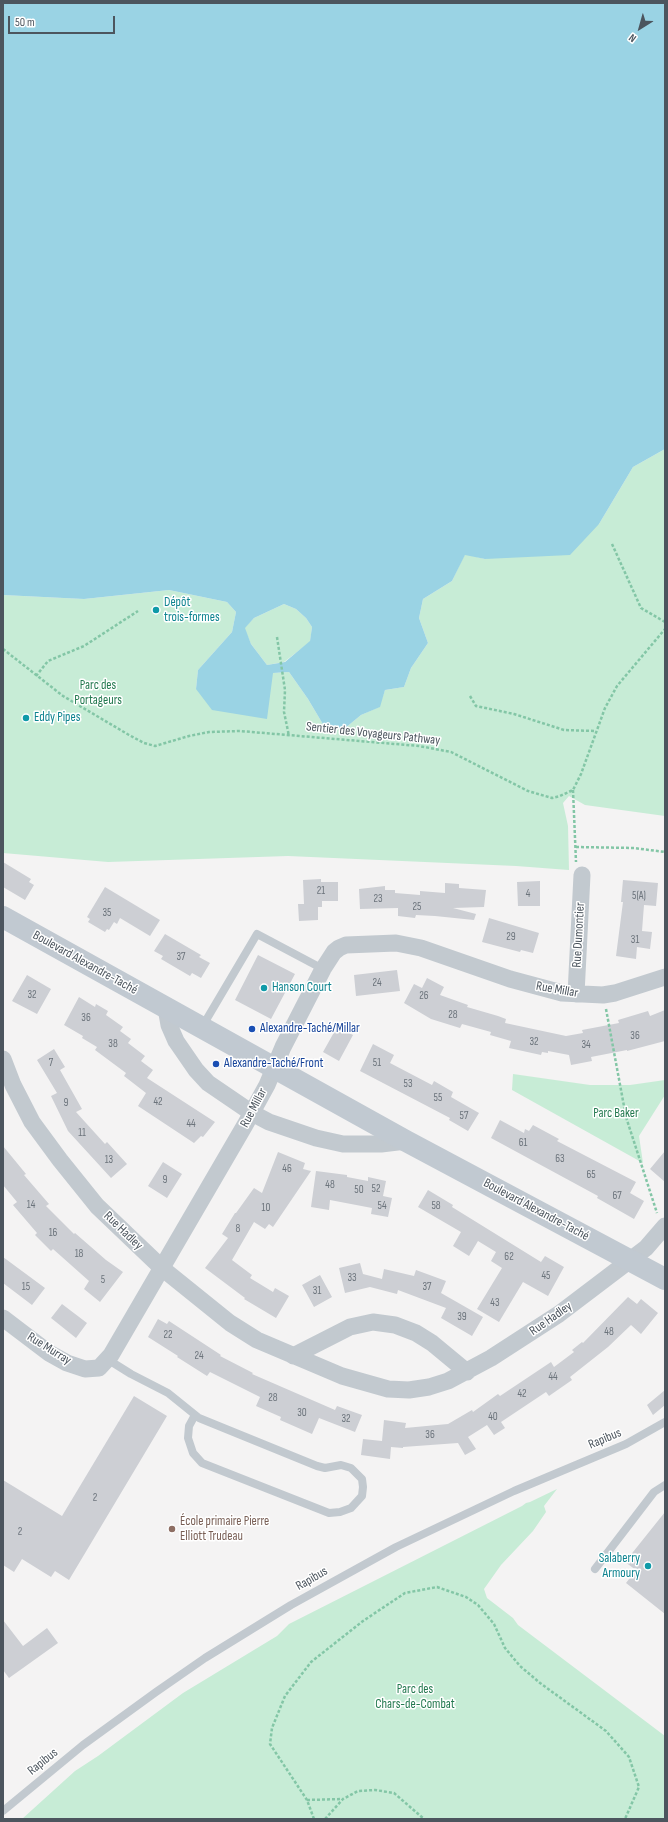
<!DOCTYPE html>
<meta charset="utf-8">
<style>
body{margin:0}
#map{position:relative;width:668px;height:1822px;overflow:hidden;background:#f4f3f3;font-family:"Sofia Sans Condensed",sans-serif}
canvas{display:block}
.frame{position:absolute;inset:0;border:4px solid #4c555e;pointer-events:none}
.north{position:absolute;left:620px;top:8px;width:40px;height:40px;-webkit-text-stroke:3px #fff;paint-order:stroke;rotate:217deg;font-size:11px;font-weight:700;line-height:16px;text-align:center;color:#4c555e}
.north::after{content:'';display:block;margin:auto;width:14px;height:18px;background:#4c555e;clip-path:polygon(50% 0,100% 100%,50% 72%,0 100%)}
.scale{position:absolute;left:8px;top:16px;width:107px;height:18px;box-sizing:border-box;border:2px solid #4c555e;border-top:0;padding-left:5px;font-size:12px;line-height:14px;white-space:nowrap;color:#4c555e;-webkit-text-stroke:3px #fff;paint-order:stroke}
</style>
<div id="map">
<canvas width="668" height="1822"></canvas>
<div class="frame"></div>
<div class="north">N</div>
<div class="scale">50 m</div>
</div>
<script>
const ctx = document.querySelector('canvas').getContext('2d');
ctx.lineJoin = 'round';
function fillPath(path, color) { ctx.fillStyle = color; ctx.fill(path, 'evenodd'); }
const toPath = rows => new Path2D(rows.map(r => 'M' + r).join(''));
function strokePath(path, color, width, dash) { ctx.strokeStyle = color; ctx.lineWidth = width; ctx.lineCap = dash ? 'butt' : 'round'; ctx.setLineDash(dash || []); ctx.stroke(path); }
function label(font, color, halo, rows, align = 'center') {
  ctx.font = font + ' "Sofia Sans Condensed",sans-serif'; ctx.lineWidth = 3; ctx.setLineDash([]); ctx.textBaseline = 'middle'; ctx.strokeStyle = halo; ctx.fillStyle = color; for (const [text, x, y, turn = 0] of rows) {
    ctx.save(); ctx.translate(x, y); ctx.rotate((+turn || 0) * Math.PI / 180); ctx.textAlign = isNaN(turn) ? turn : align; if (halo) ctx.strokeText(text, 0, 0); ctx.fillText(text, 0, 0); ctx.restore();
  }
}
const green = toPath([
 [665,449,665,816,585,805,569,796,563,803,568,826,569,870,516,866,288,856,108,862,3,853,3,595,84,599,169,590,227,602,236,612,232,632,198,670,196,689,273,673,289,672,308,699,324,726,344,729,361,715,379,707,385,690,404,687,411,668,428,643,419,618,423,599,452,581,465,554,485,559,599,524,633,467],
 [284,604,296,609,306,618,312,627,310,642,284,662,267,665,251,644,244,628,254,618],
 [513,1074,590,1085,630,1085,665,1080,665,1095,639,1136,643,1163,512,1090],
 [557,1489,544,1506,546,1512,533,1531,501,1565,484,1589,487,1598,513,1618,518,1625,665,1736,665,1819,22,1819,75,1771,98,1756,183,1693,277,1636,289,1624,522,1506,526,1503,530,1502]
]);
const water = toPath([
 [3,3,665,3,665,449,633,467,599,524,570,555,485,559,465,555,452,581,423,599,419,618,428,643,411,668,404,687,385,690,380,707,361,715,344,729,324,726,308,699,289,672,273,673,267,719,212,710,196,689,198,670,232,632,236,612,227,602,169,590,84,599,3,595],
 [284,604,296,609,306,618,312,627,310,641,285,662,267,665,251,644,245,628,254,618]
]);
const building = toPath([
 [3,862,31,879,29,882,34,885,25,900,3,887],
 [321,879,321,882,338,882,338,901,322,901,322,907,318,907,318,920,299,921,298,904,304,904,303,880],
 [623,880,658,883,656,906,644,905,642,931,652,932,650,949,637,947,636,959,616,956,623,902,621,902],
 [540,881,540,906,518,906,517,882],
 [445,883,459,884,459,888,486,890,484,907,453,908,476,914,474,920,435,916,416,915,415,918,398,916,398,908,360,909,359,889,385,886,385,890,395,890,395,893,420,895,420,891,445,893],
 [105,887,160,920,150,936,120,918,117,924,114,922,109,930,107,929,105,932,88,922,90,919,87,917],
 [489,918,539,933,533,953,521,950,520,952,482,942],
 [165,934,201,955,199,957,210,963,201,978,192,973,190,976,161,959,163,956,154,951],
 [258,955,295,974,271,1019,235,1000],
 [397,970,400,991,356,996,354,975],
 [27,975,51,989,37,1014,12,1001],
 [427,978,444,987,440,995,468,1005,467,1007,498,1016,506,1019,505,1023,566,1036,583,1033,582,1030,619,1023,618,1020,648,1011,650,1016,665,1010,665,1041,627,1051,627,1050,591,1057,592,1061,571,1065,569,1055,548,1051,548,1053,542,1052,541,1055,509,1048,511,1041,490,1035,491,1032,462,1024,460,1028,431,1019,404,1003,414,984,422,988],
 [79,997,95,1007,96,1004,108,1011,106,1015,123,1027,120,1031,131,1039,128,1043,145,1056,141,1061,153,1070,147,1078,215,1122,203,1137,201,1136,194,1143,138,1106,146,1093,124,1076,126,1073,95,1050,97,1047,82,1038,83,1036,64,1025],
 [337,1027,353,1035,339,1061,323,1052],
 [373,1044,394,1055,390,1063,432,1085,434,1081,453,1092,451,1097,479,1113,468,1131,449,1120,450,1118,360,1071],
 [54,1049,65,1067,60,1070,82,1109,76,1112,105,1144,107,1142,127,1164,111,1178,68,1131,51,1096,57,1093,37,1060],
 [500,1120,524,1133,525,1129,529,1131,533,1125,559,1139,557,1141,636,1182,630,1193,644,1201,634,1219,597,1198,598,1196,491,1138],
 [3,1146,26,1174,24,1175,49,1204,46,1206,74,1234,75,1233,106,1260,123,1272,100,1302,84,1289,89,1281,53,1249,51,1251,35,1235,37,1233,13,1205,17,1202,3,1185],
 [665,1151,665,1182,650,1169],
 [278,1152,305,1163,303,1169,311,1171,273,1227,269,1224,265,1229,254,1222,232,1260,252,1275,250,1278,273,1292,275,1288,289,1296,276,1318,244,1299,245,1298,205,1268,228,1238,222,1234,235,1213,236,1213,254,1188,262,1193],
 [163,1162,182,1174,167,1198,148,1186],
 [316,1171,347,1175,347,1177,368,1181,368,1177,386,1181,383,1196,392,1198,388,1217,371,1214,372,1208,330,1200,329,1210,311,1207],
 [428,1190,453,1205,452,1207,541,1262,545,1256,564,1267,548,1296,523,1282,499,1322,477,1309,502,1268,491,1261,496,1252,478,1241,469,1256,453,1246,461,1232,418,1207],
 [3,1257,45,1288,32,1305,3,1283],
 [360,1263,363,1274,382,1279,384,1269,414,1276,416,1270,446,1281,441,1293,483,1317,472,1336,441,1318,446,1308,398,1290,397,1294,370,1287,345,1293,339,1268],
 [320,1275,332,1297,314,1307,302,1285],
 [628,1297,637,1304,641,1299,658,1313,641,1334,631,1325,608,1347,570,1377,572,1380,549,1396,546,1392,501,1422,505,1428,494,1435,487,1425,468,1437,476,1449,465,1455,458,1443,403,1447,403,1448,391,1447,390,1459,361,1455,363,1439,382,1441,384,1420,406,1423,405,1428,448,1424,472,1410,473,1412,498,1394,500,1396,551,1362,554,1367,574,1352,572,1350,582,1342,583,1343],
 [62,1304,87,1323,76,1338,51,1318],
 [158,1319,167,1324,169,1321,221,1355,220,1356,253,1373,252,1374,335,1410,337,1406,362,1415,355,1432,319,1418,312,1434,280,1420,281,1417,256,1406,260,1397,210,1372,207,1376,177,1357,178,1356,148,1337],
 [665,1390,665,1405,653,1415,647,1405],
 [134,1396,167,1416,69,1580,55,1571,51,1577,22,1559,14,1572,3,1565,3,1480,62,1516],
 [665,1512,665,1614,626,1583,636,1570,625,1562],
 [3,1620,23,1646,47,1628,58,1643,9,1678,3,1670]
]);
const path = toPath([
 [612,544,641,608,665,622],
 [277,637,285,690,284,712,289,736],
 [3,649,63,696,129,735,144,743,155,746,189,736,209,732,240,731,419,746,451,752,528,791,552,798,560,796,573,790,581,774,605,708,617,686,665,629],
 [36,676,48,661,84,646,138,611],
 [470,696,476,706,514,714,564,730,595,731],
 [573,790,576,862],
 [576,847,634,848,665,852],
 [606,1009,626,1117,657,1213],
 [307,1800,343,1799],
 [314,1819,307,1800,270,1744,272,1728,285,1696,311,1662,363,1621,405,1593,437,1587,466,1597,478,1605,494,1624,505,1648,520,1666,540,1683,606,1731,629,1757,639,1787,625,1819],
 [325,1819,343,1799,358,1791,375,1790,394,1793,424,1819]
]);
const lane = toPath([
 [202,1027,257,934,323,969],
 [107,1359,131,1374,168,1393,199,1418,317,1466,325,1468,341,1465,351,1468,362,1479,363,1487,362,1496,351,1508,340,1512,329,1513,202,1463,193,1453,188,1438,189,1426,195,1415],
 [595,1569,654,1492,665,1485],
 [3,1811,83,1745,156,1692,205,1658,291,1605,396,1547,514,1491,626,1444,665,1422]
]);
const street = toPath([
 [576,994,582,875],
 [166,1008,169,1025,176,1041,196,1070,208,1083,252,1113,269,1122,316,1138,343,1144,381,1144,406,1141],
 [3,1059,13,1085,32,1122,60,1160,97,1206,163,1269,230,1323,257,1340,342,1376,388,1389,409,1390,429,1387,448,1381,491,1358,559,1314,646,1248,665,1226],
 [3,1318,49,1353,67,1363,85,1369,99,1368,111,1355,245,1125,267,1085,283,1047,323,969,334,952,339,948,346,945,396,943,421,948,510,979,562,993,603,995,615,993,665,977],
 [293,1356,350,1327,373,1322,395,1325,416,1333,432,1343,467,1372]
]);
const secondary = toPath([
 [3,917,406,1141,665,1279]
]);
const markers = [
 [156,610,4,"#0f9aa8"],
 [26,718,4,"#0f9aa8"],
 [264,988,4,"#0f9aa8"],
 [252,1029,4,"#1a4fb4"],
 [216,1064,4,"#1a4fb4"],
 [172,1529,4,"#8d6e63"],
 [648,1566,4,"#0f9aa8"]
];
const numberNames = [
 ["21",321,891],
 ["4",528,894],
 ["5(A)",639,896],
 ["23",378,899],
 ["25",417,907],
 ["35",107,913],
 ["29",511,937],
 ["31",635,940],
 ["37",181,957],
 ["24",377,983],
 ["32",32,995],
 ["26",424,996],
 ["28",453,1015],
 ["36",86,1018],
 ["36",635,1036],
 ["32",534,1042],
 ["38",113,1044],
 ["34",586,1045],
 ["7",51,1063],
 ["51",377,1063],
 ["53",408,1084],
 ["55",438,1098],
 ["42",158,1102],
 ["9",66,1103],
 ["57",464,1116],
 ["44",191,1124],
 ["11",82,1133],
 ["61",523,1143],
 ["63",560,1159],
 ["13",109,1160],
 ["46",287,1169],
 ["65",591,1175],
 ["9",165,1180],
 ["48",330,1185],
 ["52",376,1189],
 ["50",359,1190],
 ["67",617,1196],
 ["14",31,1205],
 ["54",382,1206],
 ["58",436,1206],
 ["10",266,1208],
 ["8",238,1229],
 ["16",53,1233],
 ["18",79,1254],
 ["62",509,1257],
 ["45",546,1276],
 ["33",352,1278],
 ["5",103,1280],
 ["15",26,1287],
 ["37",427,1287],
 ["31",317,1291],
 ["43",495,1303],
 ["39",462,1317],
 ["48",609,1332],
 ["22",168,1335],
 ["24",199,1356],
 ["44",553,1377],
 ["42",522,1394],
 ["28",273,1398],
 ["30",302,1413],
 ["40",493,1417],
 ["32",346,1419],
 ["36",430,1435],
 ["2",95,1498],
 ["2",20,1532]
];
const cultureNames = [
 ["Dépôt",164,603],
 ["trois-formes",164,618],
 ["Eddy Pipes",34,718],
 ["Hanson Court",272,988],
 ["Salaberry",640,1559,"right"],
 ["Armoury",640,1574,"right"]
];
const parkNames = [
 ["Parc des",98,686],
 ["Portageurs",98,701],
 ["Parc Baker",616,1114],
 ["Parc des",415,1690],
 ["Chars-de-Combat",415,1705]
];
const streetNames = [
 ["Sentier des Voyageurs Pathway",373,734,6],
 ["Rue Dumontier",579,935,-87],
 ["Boulevard Alexandre-Taché",85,963,29],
 ["Rue Millar",557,990,10],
 ["Rue Millar",254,1108,-62],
 ["Boulevard Alexandre-Taché",536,1210,28],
 ["Rue Hadley",123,1231,44],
 ["Rue Hadley",551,1319,-35],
 ["Rue Murray",49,1349,32],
 ["Rapibus",605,1439,-23],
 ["Rapibus",312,1579,-30],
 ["Rapibus",43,1762,-39]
];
const transitNames = [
 ["Alexandre-Taché/Millar",260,1029],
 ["Alexandre-Taché/Front",224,1064]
];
const educationNames = [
 ["École primaire Pierre",180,1522],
 ["Elliott Trudeau",180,1537]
];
fillPath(green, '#c7ecd6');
fillPath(water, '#9ad3e4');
fillPath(building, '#cdcfd4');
strokePath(path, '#83c6a6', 2.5, [3, 2]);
strokePath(lane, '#c2c9cf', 8);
strokePath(street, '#c2c9cf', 17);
strokePath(secondary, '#c1c9d1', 22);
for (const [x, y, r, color] of markers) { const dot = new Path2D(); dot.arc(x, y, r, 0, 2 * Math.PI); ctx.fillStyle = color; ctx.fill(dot); strokePath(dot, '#fff', 1.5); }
label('11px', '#6c747c', null, numberNames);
label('13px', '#0d838f', '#fff', cultureNames, 'left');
label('13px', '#23794f', '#fff', parkNames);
label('13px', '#4c555e', '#fff', streetNames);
label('13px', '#164399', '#fff', transitNames, 'left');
label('13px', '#785e54', '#fff', educationNames, 'left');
</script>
